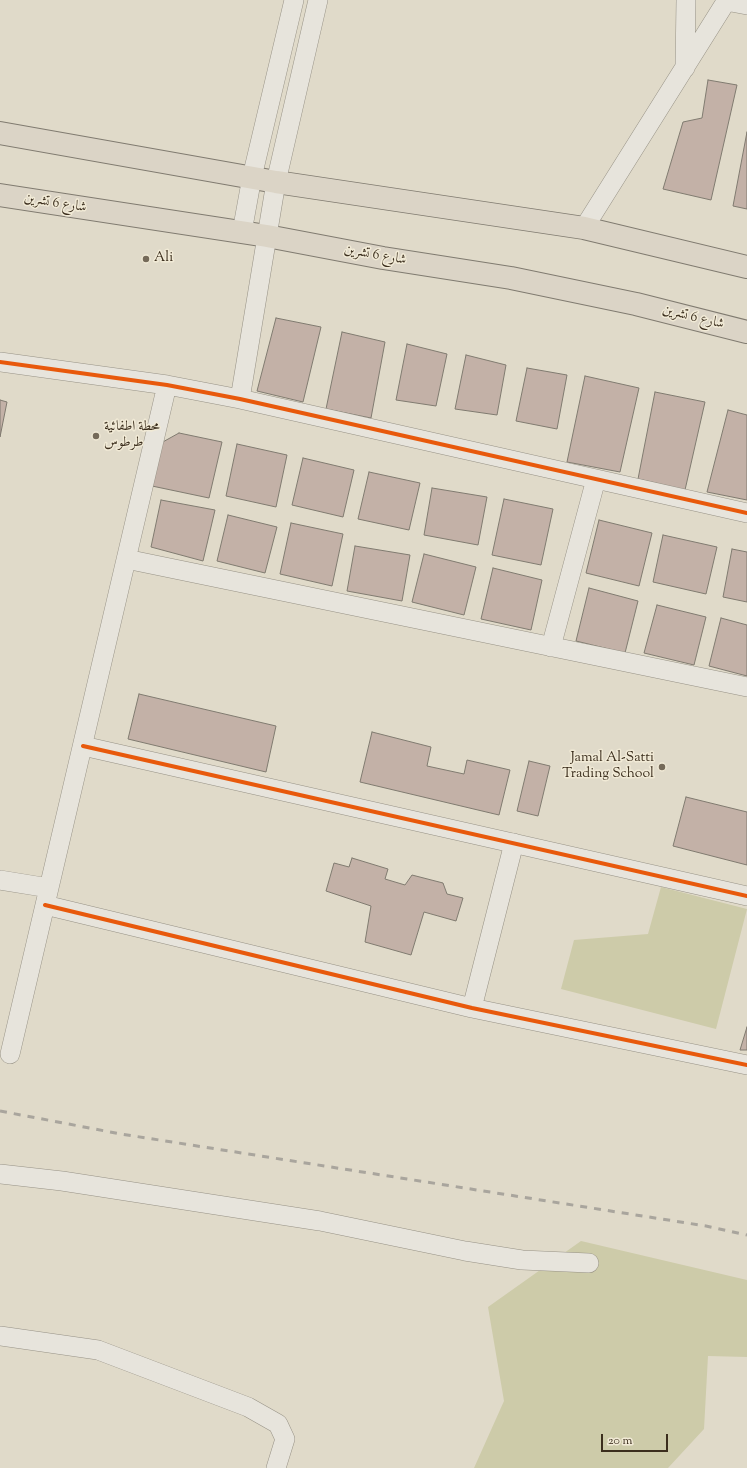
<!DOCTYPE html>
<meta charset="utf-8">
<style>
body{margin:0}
#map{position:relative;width:747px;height:1468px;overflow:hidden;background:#e0dac9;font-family:"Sorts Mill Goudy",serif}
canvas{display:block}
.scale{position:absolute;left:601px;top:1434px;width:67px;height:18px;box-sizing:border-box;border:2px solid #3b2e1d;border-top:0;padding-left:5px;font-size:12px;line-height:14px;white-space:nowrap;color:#3b2e1d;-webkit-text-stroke:3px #f1ead6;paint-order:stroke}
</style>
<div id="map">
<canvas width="747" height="1468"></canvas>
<div class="scale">20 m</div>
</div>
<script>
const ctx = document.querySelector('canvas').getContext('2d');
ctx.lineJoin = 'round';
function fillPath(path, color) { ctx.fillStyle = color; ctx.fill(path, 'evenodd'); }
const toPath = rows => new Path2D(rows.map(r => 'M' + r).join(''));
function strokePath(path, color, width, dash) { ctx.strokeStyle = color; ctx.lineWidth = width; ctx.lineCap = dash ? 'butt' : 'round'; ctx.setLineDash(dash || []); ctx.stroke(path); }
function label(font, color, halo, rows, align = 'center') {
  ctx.font = font + ' "Sorts Mill Goudy",Amiri,serif'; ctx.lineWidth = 3; ctx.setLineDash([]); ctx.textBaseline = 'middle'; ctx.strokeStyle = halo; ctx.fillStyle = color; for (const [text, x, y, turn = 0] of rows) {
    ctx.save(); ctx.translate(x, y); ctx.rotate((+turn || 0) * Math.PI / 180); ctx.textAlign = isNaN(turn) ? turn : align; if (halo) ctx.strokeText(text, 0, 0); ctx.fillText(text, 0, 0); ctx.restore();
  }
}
const green = toPath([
 [661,887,747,909,716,1029,561,989,574,940,648,934],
 [581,1241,747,1280,747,1357,708,1356,704,1429,668,1468,474,1468,504,1401,488,1307]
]);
const building = toPath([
 [708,80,737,85,711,200,663,189,683,122,702,118,708,80],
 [747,132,747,209,733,206,747,132],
 [276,318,321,327,303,402,257,391,276,318],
 [342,332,385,342,371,418,326,409,342,332],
 [407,344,447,354,436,406,396,400,407,344],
 [466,355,506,365,497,415,455,409,466,355],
 [527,368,567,375,557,429,516,421,527,368],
 [585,376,639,388,620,472,567,462,585,376],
 [655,392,705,402,685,490,638,479,655,392],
 [0,400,7,402,0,437,0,400],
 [728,410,747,415,747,500,707,492,728,410],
 [179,433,222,442,209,498,152,486,161,443,179,433],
 [237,444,287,455,276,507,226,496,237,444],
 [303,458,354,470,343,517,292,505,303,458],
 [369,472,420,483,409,530,358,519,369,472],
 [432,488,487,497,478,545,424,535,432,488],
 [504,499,553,509,541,565,492,555,504,499],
 [161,500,215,510,203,561,151,547,161,500],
 [228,515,277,527,265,573,217,561,228,515],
 [599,520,652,533,639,586,586,573,599,520],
 [291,523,343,534,332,586,280,574,291,523],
 [663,535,717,547,706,594,653,582,663,535],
 [355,546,410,555,402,601,347,591,355,546],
 [732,549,747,552,747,602,723,597,732,549],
 [424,554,476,567,464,615,412,602,424,554],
 [493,568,542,580,531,630,481,619,493,568],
 [589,588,638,601,625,653,576,641,589,588],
 [657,605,706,617,694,665,644,653,657,605],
 [721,618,747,625,747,676,709,666,721,618],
 [139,694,276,726,266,772,128,739,139,694],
 [372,732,431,747,427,766,464,774,467,760,510,770,499,815,360,782,372,732],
 [529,761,550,766,538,816,517,811,529,761],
 [686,797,747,812,747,865,673,846,686,797],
 [352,858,388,869,385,879,405,885,412,875,443,883,447,894,463,898,456,921,424,912,411,955,365,942,371,906,326,891,334,863,349,867,352,858],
 [747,1027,747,1050,740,1050,747,1027]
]);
const minor = toPath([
 [726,1,747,5],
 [685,68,686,0],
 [584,228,727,0],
 [242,232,252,177,294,0],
 [0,362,167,385,240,399,747,513],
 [240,399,276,182,318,0],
 [126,559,747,687],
 [551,647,596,479],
 [83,746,747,896],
 [0,880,49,888],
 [45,905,472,1008,747,1065],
 [472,1008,514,843],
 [10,1054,167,385],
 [0,1174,62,1181,320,1221,465,1251,522,1260,589,1263],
 [0,1336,98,1350,248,1407,278,1424,285,1439,276,1468]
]);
const primary = toPath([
 [0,133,276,182,584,228,747,267],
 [0,195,267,236,383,258,511,278,636,304,747,332]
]);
const rail = toPath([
 [0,1111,121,1134,706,1226,747,1235]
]);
const cycleway = toPath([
 [0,362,167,385,240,399,747,513],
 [83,746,747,896],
 [45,905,472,1008,747,1065]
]);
const markers = [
 [146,259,4,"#756a59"],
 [96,436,4,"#756a59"],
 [662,767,4,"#756a59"]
];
const streetNames = [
 ["شارع 6 تشرين",55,204,9],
 ["شارع 6 تشرين",375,256,10],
 ["شارع 6 تشرين",693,318,14]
];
const poiNames = [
 ["Ali",154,259],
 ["محطة اطفائية",104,428],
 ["طرطوس",104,444],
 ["Jamal Al-Satti",654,759,"right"],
 ["Trading School",654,775,"right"]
];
fillPath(green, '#cdcba9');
fillPath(building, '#c3b1a7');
strokePath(building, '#807b70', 1);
strokePath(minor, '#979286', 20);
strokePath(primary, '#807b70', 24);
strokePath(minor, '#e7e4dc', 19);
strokePath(primary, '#dbd4c6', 22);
strokePath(rail, '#a9a59d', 3, [7, 7]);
strokePath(cycleway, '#e8590c', 4);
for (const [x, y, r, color] of markers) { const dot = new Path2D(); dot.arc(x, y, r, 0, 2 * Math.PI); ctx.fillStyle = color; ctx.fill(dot); strokePath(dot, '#f1ead6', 1.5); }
label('14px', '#3b2e1d', '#f1ead6', streetNames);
label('14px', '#3b2e1d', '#f1ead6', poiNames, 'left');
</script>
